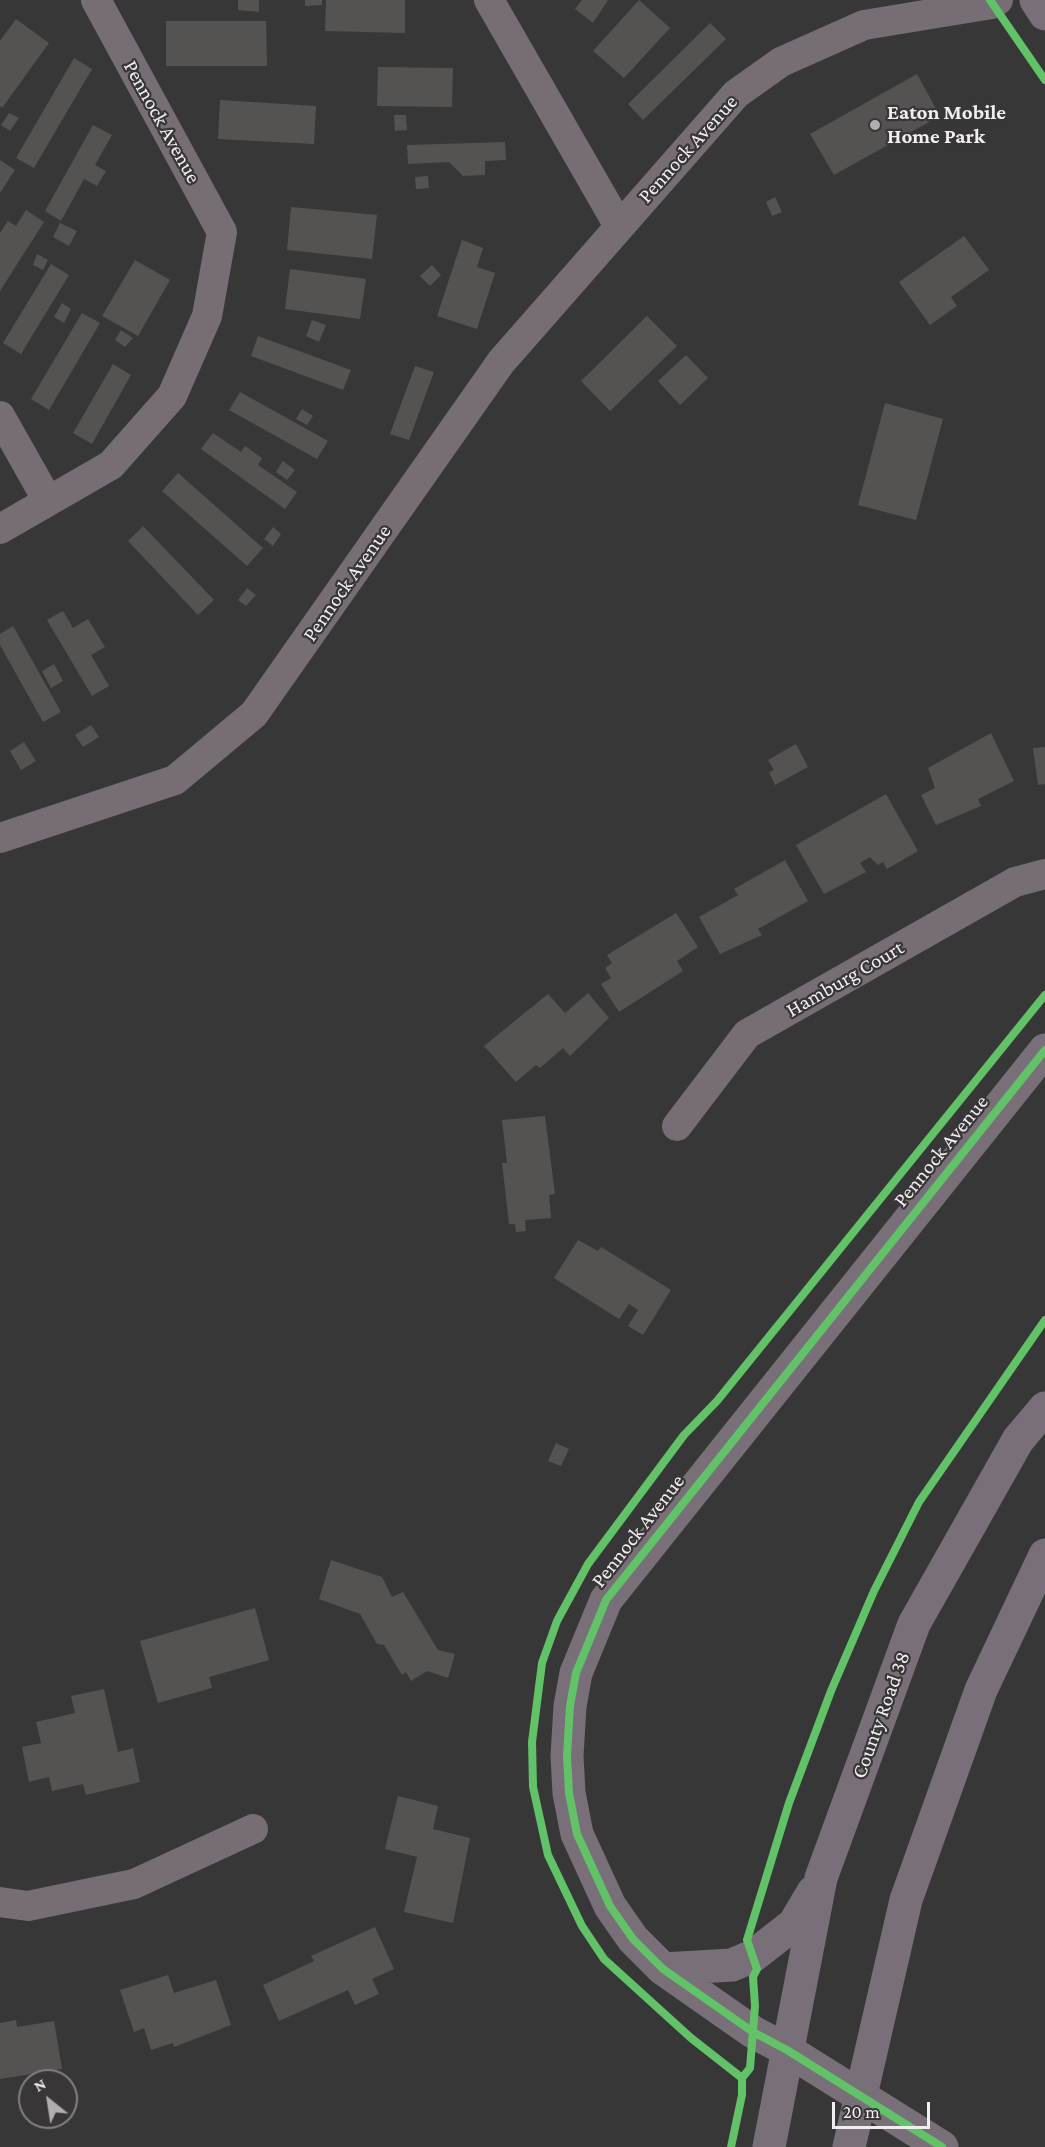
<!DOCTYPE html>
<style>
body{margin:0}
#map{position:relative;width:1045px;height:2147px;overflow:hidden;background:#383738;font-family:"Crimson Pro",serif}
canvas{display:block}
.north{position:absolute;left:18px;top:2069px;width:60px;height:60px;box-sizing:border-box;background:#393638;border:2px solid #828082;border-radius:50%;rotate:330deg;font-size:16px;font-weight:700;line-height:24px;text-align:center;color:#f0eef0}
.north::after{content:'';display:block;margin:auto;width:21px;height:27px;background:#b0aeb0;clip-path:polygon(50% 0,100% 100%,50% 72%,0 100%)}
.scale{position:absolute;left:832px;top:2102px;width:98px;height:27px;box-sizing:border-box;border:3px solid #f0eef0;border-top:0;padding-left:8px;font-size:18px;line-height:21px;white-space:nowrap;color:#f0eef0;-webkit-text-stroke:4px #393638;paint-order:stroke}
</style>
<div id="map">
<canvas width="1045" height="2147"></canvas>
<div class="north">N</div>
<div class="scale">20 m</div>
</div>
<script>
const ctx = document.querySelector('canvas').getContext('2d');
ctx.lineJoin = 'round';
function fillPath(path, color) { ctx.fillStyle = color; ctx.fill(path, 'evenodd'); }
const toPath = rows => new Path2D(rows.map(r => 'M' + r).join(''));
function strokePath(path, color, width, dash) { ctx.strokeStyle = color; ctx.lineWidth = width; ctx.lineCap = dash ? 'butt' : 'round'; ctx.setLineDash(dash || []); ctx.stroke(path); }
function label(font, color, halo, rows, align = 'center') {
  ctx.font = font + ' "Crimson Pro",serif'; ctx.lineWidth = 4.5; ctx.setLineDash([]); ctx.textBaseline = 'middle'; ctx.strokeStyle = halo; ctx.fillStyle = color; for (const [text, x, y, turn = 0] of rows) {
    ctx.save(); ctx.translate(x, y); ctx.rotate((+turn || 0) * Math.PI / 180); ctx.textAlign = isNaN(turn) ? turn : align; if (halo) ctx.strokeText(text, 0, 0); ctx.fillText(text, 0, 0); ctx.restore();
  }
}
const building = toPath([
 [238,0,259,0,259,12,238,10],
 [305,0,322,0,322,5,305,6],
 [326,0,405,0,405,33,325,31],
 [582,0,608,0,593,23,575,9],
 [639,0,670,28,624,78,593,51],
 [16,19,49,43,2,108,0,106,0,41],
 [166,21,266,21,267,66,166,66],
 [710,23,726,39,643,120,628,104],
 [74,58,92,69,34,168,16,158],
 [378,67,453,68,452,107,377,106],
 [917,74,940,116,834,175,810,134],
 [220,100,316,106,314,144,218,139],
 [9,113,19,118,10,131,1,125],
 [394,115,406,115,407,130,395,131],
 [93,125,112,135,95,165,106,171,97,186,84,179,61,221,45,211],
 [505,142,506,160,485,161,485,175,463,176,449,162,408,164,407,145],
 [0,160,15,170,0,193],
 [428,176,429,188,416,189,415,177],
 [775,197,782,212,772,216,766,202],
 [291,207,377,215,372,259,287,250],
 [26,210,44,222,0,291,0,233,8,221,16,226],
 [60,223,77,231,69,246,53,237],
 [964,236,989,270,951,297,957,306,930,325,899,282],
 [462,240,483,248,477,267,495,273,477,329,437,316],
 [37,254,48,260,43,270,33,265],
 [135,260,170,280,138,336,102,316],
 [51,264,69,275,21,354,3,343],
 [432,265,441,275,430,286,420,276],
 [290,269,366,279,360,319,285,309],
 [62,303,71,309,64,323,54,317],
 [82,313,100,323,49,410,31,399],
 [647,316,677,346,610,411,581,381],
 [312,320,326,325,319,342,306,336],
 [121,330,133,338,125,347,115,340],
 [258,336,351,370,343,390,251,356],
 [686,355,708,378,680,405,658,381],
 [113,364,131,375,92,444,73,433],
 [415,366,434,372,409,440,390,434],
 [240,392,328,441,317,459,229,410],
 [885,403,943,419,916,520,858,505],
 [302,409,313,416,307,425,296,419],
 [213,433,241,452,245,446,262,458,258,465,297,492,285,509,201,449],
 [283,461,295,470,287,480,276,472],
 [178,473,263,548,247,566,162,491],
 [143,526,214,600,198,615,128,541],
 [273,527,281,534,273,546,264,539],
 [247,588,256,595,246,606,238,600],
 [63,611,73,628,88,619,105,647,91,655,109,686,92,696,47,620],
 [13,626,61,712,43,722,0,645,0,634],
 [54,664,63,681,51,688,42,671],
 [91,725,99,737,83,747,75,735],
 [991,733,1014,781,978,799,981,806,936,825,921,795,935,788,928,768],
 [24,742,36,761,21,770,10,751],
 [796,744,808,767,775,785,769,772,774,770,768,760],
 [1045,747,1045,784,1038,785,1033,748],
 [886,794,918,851,887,869,883,862,878,865,870,857,860,863,866,872,824,894,796,845],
 [785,860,808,901,758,929,762,935,720,954,699,917,738,895,734,889],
 [676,913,698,947,677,961,683,971,619,1012,601,984,611,978,605,968,612,963,607,955],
 [588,993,609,1018,570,1056,563,1048,540,1068,536,1065,516,1082,484,1046,548,994,565,1013],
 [545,1116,555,1194,549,1195,551,1218,525,1220,526,1231,516,1232,515,1224,509,1224,502,1163,507,1163,502,1120],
 [578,1240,598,1251,601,1247,671,1290,643,1335,628,1326,638,1310,629,1304,619,1319,554,1278],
 [556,1443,569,1449,561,1466,548,1461],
 [331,1560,382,1577,392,1597,403,1592,438,1650,455,1654,448,1678,427,1671,411,1681,406,1672,402,1675,384,1645,377,1644,360,1614,319,1599],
 [255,1608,269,1660,209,1677,212,1688,158,1703,140,1641],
 [104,1689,118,1752,133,1748,140,1782,86,1795,83,1784,52,1791,49,1777,29,1782,22,1747,41,1743,36,1722,75,1713,71,1696],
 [398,1796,438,1806,433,1829,470,1838,453,1923,404,1912,417,1857,385,1849],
 [375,1927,394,1969,372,1979,379,1994,355,2005,348,1990,279,2021,263,1985,314,1961,311,1956],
 [168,1975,174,1993,216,1980,231,2025,174,2047,173,2043,151,2050,144,2028,134,2032,120,1990],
 [16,2020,17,2027,54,2021,62,2069,0,2079,0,2023]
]);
const street = toPath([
 [489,0,619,226],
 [0,416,48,501],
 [0,529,111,465,172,396,207,316,222,232,96,0],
 [0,838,175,780,254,714,501,362,736,94,781,62,864,25,992,4,998,0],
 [677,1126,747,1034,1015,882,1045,874],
 [0,1902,28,1906,134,1884,253,1829]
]);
const secondary = toPath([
 [1036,0,1045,14],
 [663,1969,732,1965,753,1956,794,1924,813,1892],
 [769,2147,821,1878,914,1624,1018,1440,1045,1408],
 [849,2147,906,1900,981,1690,1045,1555],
 [942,2147,787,2050,753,2032,663,1969,633,1939,610,1906,577,1834,569,1793,567,1756,570,1706,576,1673,606,1600,1045,1050]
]);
const cycleway = toPath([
 [990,0,1045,80],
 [742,2078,750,2068,755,2006,753,1977,757,1969,747,1940,789,1803,831,1691,874,1591,919,1502,1045,1320],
 [731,2147,742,2095,742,2078,691,2038,604,1959,582,1926,548,1855,533,1787,532,1742,542,1663,557,1621,588,1564,684,1435,717,1401,1045,995],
 [942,2147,787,2050,753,2032,663,1969,633,1939,610,1906,577,1834,569,1793,567,1756,570,1706,576,1673,606,1600,1045,1050]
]);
const markers = [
 [875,125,6,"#b0aeb0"]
];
const poiNames = [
 ["Eaton Mobile",887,113],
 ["Home Park",887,137]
];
const streetNames = [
 ["Pennock Avenue",162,122,61],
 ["Pennock Avenue",688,149,-48],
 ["Pennock Avenue",347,583,-55],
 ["Hamburg Court",845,979,-30],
 ["Pennock Avenue",941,1151,-51],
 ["Pennock Avenue",638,1531,-52],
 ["County Road 38",881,1715,-70]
];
fillPath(building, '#545352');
strokePath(street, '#776d75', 30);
strokePath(secondary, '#796f79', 33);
strokePath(cycleway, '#61c268', 8);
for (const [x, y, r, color] of markers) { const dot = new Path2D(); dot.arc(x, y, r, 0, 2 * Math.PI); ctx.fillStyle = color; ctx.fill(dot); strokePath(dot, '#393638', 2); }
label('bold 21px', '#f0eef0', '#393638', poiNames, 'left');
label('21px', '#f0eef0', '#393638', streetNames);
</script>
